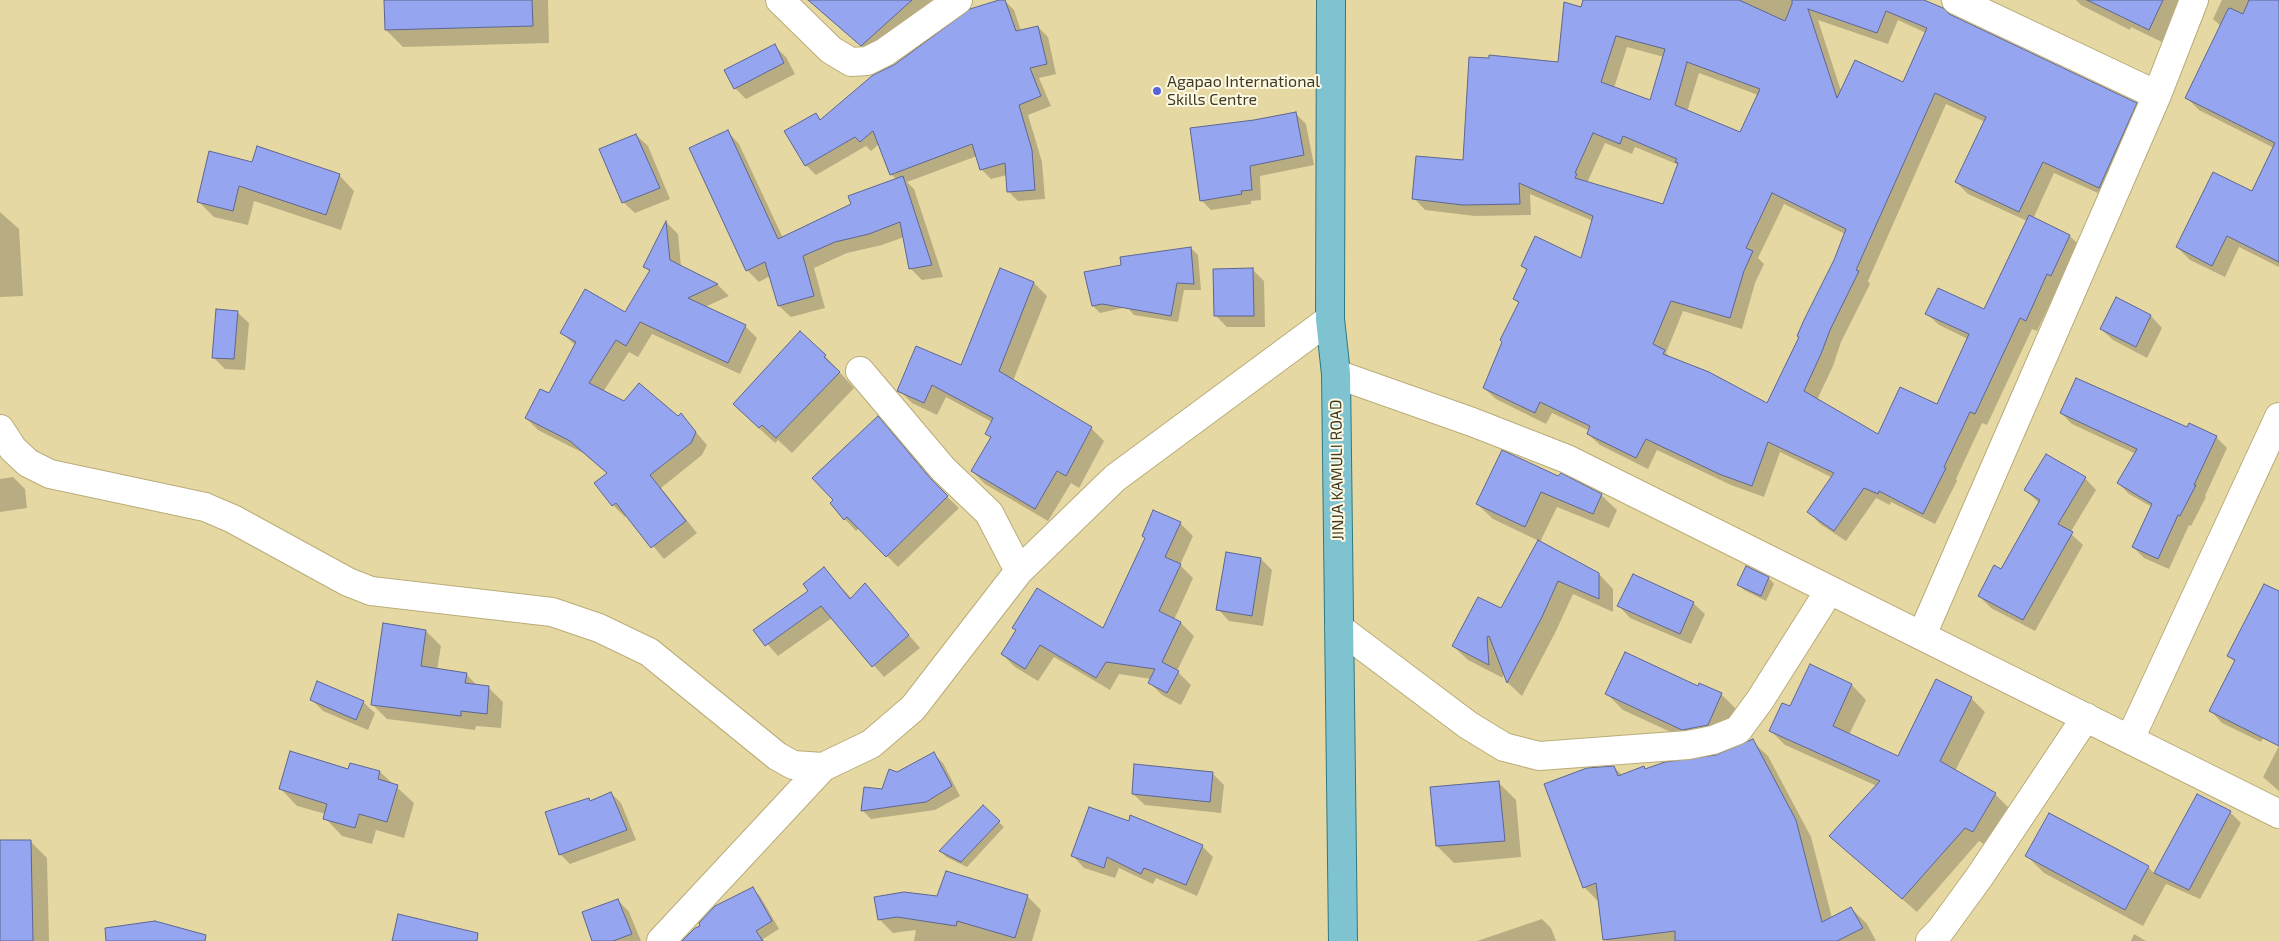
<!DOCTYPE html>
<style>
body{margin:0}
canvas{display:block;background:#e6d8a2}
</style>
<canvas width="2279" height="941"></canvas>
<script>
const ctx = document.querySelector('canvas').getContext('2d');
ctx.lineJoin = 'round';
function fillPath(path, color) { ctx.fillStyle = color; ctx.fill(path, 'evenodd'); }
const toPath = rows => new Path2D(rows.map(r => 'M' + r).join(''));
function strokePath(path, color, width, dash) { ctx.strokeStyle = color; ctx.lineWidth = width; ctx.lineCap = dash ? 'butt' : 'round'; ctx.setLineDash(dash || []); ctx.stroke(path); }
function label(font, color, halo, rows, align = 'center') {
  ctx.font = font + ' "Exo 2",sans-serif'; ctx.lineWidth = 4; ctx.setLineDash([]); ctx.textBaseline = 'middle'; ctx.strokeStyle = halo; ctx.fillStyle = color; for (const [text, x, y, turn = 0] of rows) {
    ctx.save(); ctx.translate(x, y); ctx.rotate((+turn || 0) * Math.PI / 180); ctx.textAlign = isNaN(turn) ? turn : align; if (halo) ctx.strokeText(text, 0, 0); ctx.fillText(text, 0, 0); ctx.restore();
  }
}
const shadow = toPath([
 [385,0,548,0,549,43,403,47,386,30],
 [811,0,932,0,871,54,826,16],
 [1004,0,1014,10,1021,31,1038,27,1048,37,1056,74,1039,78,1051,106,1028,115,1042,162,1045,199,1018,201,1008,191,1007,175,991,179,981,169,977,156,907,182,914,189,943,277,922,280,910,268,904,237,882,245,847,253,814,268,825,308,791,317,779,306,770,276,759,282,747,270,728,132,739,144,783,238,852,205,897,180,891,174,879,144,871,151,866,146,816,175,806,165,816,115,822,121,895,66],
 [1587,0,1902,0,2136,104,2148,115,2111,199,2054,173,2033,219,2070,236,2081,247,2063,286,2059,285,2037,331,2032,329,1987,425,1982,423,1956,479,1957,481,1935,524,1891,502,1890,505,1876,498,1846,541,1820,524,1809,512,1833,478,1780,452,1764,497,1731,485,1657,450,1648,469,1600,445,1588,434,1590,431,1552,413,1546,424,1496,399,1484,388,1520,304,1515,299,1527,271,1522,266,1582,260,1593,221,1530,194,1531,215,1475,216,1425,210,1414,198,1464,162,1559,64],
 [1818,20,1888,44,1898,20,1926,33,1904,84,1841,91],
 [1627,47,1664,57,1651,101,1614,88],
 [1699,73,1758,95,1740,134,1687,112],
 [1946,104,1985,122,1956,182,1968,194,2027,221,1984,311,1927,314,1939,325,1968,339,1937,405,1879,436,1817,400,1833,366,1841,342,1870,284,1868,281],
 [1605,143,1632,154,1635,147,1679,165,1663,205,1587,183],
 [1784,204,1845,234,1835,261,1768,405,1671,358,1666,353,1683,311,1742,329,1755,283,1764,264,1758,258],
 [2076,0,2182,0,2162,42,2131,27,2130,30,2081,5],
 [2222,0,2279,0,2279,267,2239,247,2225,277,2190,260,2177,247,2252,192,2274,148,2199,110,2187,98,2221,26,2213,19],
 [775,46,786,57,795,74,746,99,735,88],
 [1295,113,1306,124,1314,165,1260,176,1261,200,1251,201,1251,204,1211,210,1201,200,1255,121],
 [636,135,648,146,670,199,635,213,623,202],
 [252,163,339,175,354,191,341,230,254,201,248,225,214,217,198,201],
 [0,212,19,229,23,296,0,297],
 [667,223,678,234,681,267,718,285,729,296,705,307,745,326,757,338,740,374,652,334,638,357,629,352,603,392,624,403,678,418,681,415,707,445,702,455,661,488,697,533,664,559,627,515,625,517,613,505,608,474,583,453,538,430,526,418,550,395,576,346,562,333,626,314,650,272,645,267],
 [1191,248,1198,255,1201,290,1184,290,1178,322,1134,315,1127,307,1100,313,1093,306,1123,266],
 [1001,270,1034,283,1047,296,1013,381,1091,428,1104,441,1079,488,1071,483,1048,521,985,484,972,471,991,438,986,433,992,422,946,397,937,415,912,403,899,390,962,367],
 [1253,270,1264,281,1265,327,1227,327,1215,315],
 [2116,299,2151,316,2162,328,2147,358,2113,340,2101,329],
 [237,312,249,323,245,370,225,369,213,357],
 [825,356,854,388,792,453,778,440,775,443,750,420],
 [2061,413,2188,429,2216,437,2227,448,2205,496,2206,497,2191,526,2189,525,2169,569,2144,558,2133,547,2152,507,2129,494,2118,483,2136,454,2072,424],
 [889,429,940,490,959,508,898,567,859,528,856,531,845,519],
 [1502,452,1601,495,1617,510,1609,528,1557,507,1540,542,1599,574,1613,589,1613,612,1573,594,1556,631,1522,696,1508,683,1503,670,1503,678,1468,660,1453,646,1501,610,1539,541,1493,519,1477,504],
 [13,477,25,489,27,508,0,512,0,479],
 [2085,478,2096,490,2070,533,2083,545,2035,631,1991,608,1979,596,2001,571,2039,503,2025,490],
 [1180,523,1193,536,1180,565,1193,578,1174,620,1181,623,1194,636,1177,671,1191,685,1181,705,1162,695,1149,682,1151,679,1119,674,1110,690,1054,657,1038,681,1015,667,1002,654,1104,630],
 [1261,559,1272,570,1263,626,1229,621,1218,609],
 [824,568,852,599,865,584,920,648,884,677,832,618,778,656,755,630,810,591],
 [1747,568,1769,578,1774,584,1766,601,1744,590,1739,585],
 [2279,593,2279,695,2275,714,2261,742,2222,723,2211,711,2235,662,2229,656],
 [1693,603,1705,614,1691,644,1630,618,1619,606],
 [426,631,441,646,437,670,466,674,478,686,488,687,503,702,501,728,476,726,475,730,387,719,372,704],
 [1811,666,1852,685,1866,700,1849,735,1898,757,1971,698,1985,712,1955,771,1995,794,2009,808,1987,846,1979,841,1917,912,1830,836,1877,786,1785,745,1771,731,1791,708],
 [1699,688,1721,694,1737,710,1724,740,1699,745,1623,710,1607,694],
 [311,699,363,702,375,713,368,730,323,711],
 [1752,741,1768,756,1811,837,1832,918,1851,908,1867,924,1876,941,1606,941,1600,903,1584,887,1614,767,1622,775,1716,757],
 [2279,746,2279,791,2263,777],
 [934,754,943,763,960,796,935,810,871,819,862,810,883,791,898,773],
 [351,764,380,772,414,803,404,838,376,830,372,844,342,836,325,818,326,814,297,806,280,788,349,771],
 [1212,773,1224,785,1221,813,1145,805,1133,794],
 [1499,783,1516,800,1521,857,1454,863,1437,846],
 [611,793,621,803,636,840,570,864,560,854,588,799,591,802],
 [2198,795,2230,812,2241,823,2200,899,2166,884,2143,926,2044,873,2027,856,2148,867,2155,874],
 [983,807,1004,827,967,867,946,857,941,851],
 [0,841,30,841,47,858,49,941,0,941],
 [1202,846,1213,857,1197,896,1156,878,1153,884,1119,868,1115,878,1084,868,1073,856],
 [753,889,760,896,779,929,763,939,764,941,709,941],
 [1027,896,1041,910,1032,941,914,941,916,930,893,933,879,919,938,898],
 [618,900,629,912,641,941,593,941],
 [1542,919,1551,928,1556,941,1477,941],
 [2134,934,2146,941,2131,941]
]);
const building = toPath([
 [384,0,532,0,533,26,385,30,384,0],
 [808,0,912,0,861,46,808,0],
 [999,0,1005,0,1016,31,1038,26,1047,64,1030,68,1041,96,1019,105,1032,150,1035,190,1007,192,1005,163,980,170,972,144,890,175,873,131,860,142,855,137,805,166,784,131,816,113,820,120,873,75,894,65,970,9,999,0],
 [1583,0,1739,0,1785,21,1792,4,1792,0,1924,0,1943,8,1949,14,2137,103,2099,188,2043,162,2019,212,1955,182,1986,117,1935,93,1856,270,1859,271,1830,330,1821,354,1804,391,1878,434,1900,387,1937,404,1969,334,1925,314,1938,288,1984,309,2029,215,2070,235,2051,276,2047,274,2026,321,2020,318,1975,414,1970,412,1944,467,1946,468,1923,514,1879,491,1878,494,1864,488,1834,531,1807,512,1834,473,1768,442,1752,486,1719,474,1646,439,1636,458,1587,434,1590,426,1540,402,1535,413,1483,388,1502,342,1500,340,1519,302,1513,299,1527,269,1521,266,1535,236,1581,258,1593,216,1519,183,1520,204,1463,205,1412,199,1416,156,1463,160,1469,57,1489,58,1489,55,1558,62,1564,2,1581,7,1583,0],
 [1808,9,1877,33,1886,11,1927,28,1903,82,1855,60,1837,98,1808,9],
 [1616,36,1665,49,1650,100,1601,82,1616,36],
 [1687,62,1760,89,1740,132,1675,105,1687,62],
 [1593,133,1620,144,1623,136,1677,159,1675,162,1678,163,1663,204,1575,178,1577,174,1575,173,1593,133],
 [1772,193,1846,229,1834,260,1804,320,1797,336,1799,337,1767,403,1709,372,1663,354,1665,350,1653,344,1671,301,1730,318,1744,271,1753,251,1746,248,1772,193],
 [2087,0,2163,0,2149,30,2087,0],
 [2249,0,2279,0,2279,262,2227,236,2212,266,2176,247,2213,172,2252,191,2275,143,2185,98,2228,9,2230,8,2243,14,2249,0],
 [775,44,784,63,734,89,724,70,775,44],
 [1296,112,1304,155,1250,166,1252,190,1241,191,1242,194,1200,201,1190,128,1254,120,1296,112],
 [728,130,778,239,851,204,848,196,903,176,932,265,909,269,900,222,869,234,835,242,803,256,814,296,778,306,765,262,746,271,689,148,728,130],
 [636,134,660,188,622,203,599,149,636,134],
 [257,146,340,174,326,215,239,186,233,211,197,202,209,151,252,162,257,146],
 [666,221,670,260,718,284,688,298,746,325,728,363,640,322,626,346,616,340,589,383,624,401,639,383,678,416,681,413,696,432,691,443,650,475,686,521,651,548,616,503,612,506,594,483,607,473,570,441,525,418,540,389,549,393,576,342,560,333,585,289,625,312,650,270,643,267,666,221],
 [1191,247,1194,284,1177,283,1171,316,1102,304,1092,306,1084,272,1121,265,1120,257,1191,247],
 [1000,268,1034,282,999,371,1092,427,1066,476,1057,471,1035,509,971,471,991,437,985,434,993,418,932,385,924,403,897,391,916,346,961,365,1000,268],
 [1253,268,1254,316,1214,316,1213,269,1253,268],
 [2116,297,2151,315,2136,347,2100,329,2116,297],
 [216,309,238,311,234,359,212,358,216,309],
 [800,331,826,355,824,357,840,372,776,438,762,425,759,428,733,404,800,331],
 [2076,378,2187,427,2189,423,2217,436,2194,485,2196,485,2180,516,2178,515,2158,559,2132,547,2152,504,2117,483,2137,449,2060,413,2076,378],
 [878,416,931,479,948,496,886,557,847,517,844,520,830,503,833,500,812,478,878,416],
 [1502,450,1558,476,1561,473,1602,494,1593,514,1541,492,1525,527,1476,504,1502,450],
 [2046,454,2086,477,2058,524,2073,532,2023,620,1978,596,1994,565,2001,569,2040,500,2024,490,2046,454],
 [1153,510,1181,522,1165,557,1181,564,1159,611,1181,622,1162,662,1179,671,1167,693,1148,683,1155,669,1106,662,1096,678,1040,645,1025,669,1001,654,1016,630,1012,628,1037,588,1103,628,1145,538,1142,536,1153,510],
 [1538,540,1599,573,1599,599,1558,581,1542,617,1507,683,1489,636,1487,637,1489,665,1452,646,1478,597,1501,608,1538,540],
 [1226,552,1261,558,1252,616,1216,610,1226,552],
 [1746,566,1769,577,1761,596,1737,585,1746,566],
 [824,567,850,599,865,583,909,635,872,667,821,606,765,646,753,630,808,591,803,584,824,567],
 [1633,574,1694,602,1680,634,1617,606,1633,574],
 [2264,584,2279,591,2279,746,2209,711,2235,660,2227,656,2264,584],
 [383,623,426,630,421,666,467,673,465,683,489,686,487,714,461,711,461,716,371,705,383,623],
 [1625,652,1698,686,1699,683,1722,693,1708,725,1682,730,1605,694,1625,652],
 [1810,664,1852,684,1833,726,1898,756,1936,679,1972,697,1940,761,1996,793,1973,832,1965,828,1902,899,1829,836,1880,781,1769,731,1782,703,1790,706,1810,664],
 [317,681,364,701,356,720,310,700,317,681],
 [1753,739,1796,820,1822,922,1851,907,1863,928,1837,941,1675,941,1675,931,1603,940,1596,883,1583,888,1544,784,1587,768,1614,766,1618,776,1644,766,1645,769,1665,762,1716,755,1753,739],
 [290,751,348,769,350,763,380,771,378,779,398,785,387,822,359,814,355,828,323,819,327,804,279,789,290,751],
 [934,752,952,786,926,802,861,811,864,787,882,789,889,769,897,772,934,752],
 [1134,764,1213,772,1210,802,1132,794,1134,764],
 [1499,781,1505,841,1436,846,1430,787,1499,781],
 [611,792,627,830,559,855,545,812,589,798,590,801,611,792],
 [2197,794,2231,811,2189,890,2154,873,2197,794],
 [983,805,1000,821,961,862,939,851,983,805],
 [1089,807,1129,821,1130,815,1203,845,1186,885,1144,868,1141,874,1107,857,1104,868,1071,856,1089,807],
 [2049,813,2149,866,2125,910,2025,856,2049,813],
 [0,840,31,840,33,941,0,941,0,840],
 [946,871,1028,895,1015,938,957,921,956,926,897,917,878,920,874,897,904,892,937,896,946,871],
 [753,887,772,921,756,931,763,941,682,941,695,928,700,926,699,923,715,906,753,887],
 [618,899,632,934,613,941,592,941,582,912,618,899],
 [398,914,478,933,477,941,392,941,398,914],
 [155,921,206,935,205,941,106,941,105,928,155,921]
]);
const minor = toPath([
 [780,0,831,50,851,62,867,61,885,52,958,0],
 [1956,0,2157,95],
 [860,371,943,469,989,513,1019,571],
 [1336,374,1472,422,1567,459,2279,814],
 [0,429,13,449,28,463,50,474,205,507,233,519,348,582,371,591,552,612,599,628,649,652,777,756,793,765,823,767,871,744,913,708,1019,571,1115,478,1330,319],
 [1339,628,1468,725,1504,747,1539,756,1688,745,1713,740,1738,730,1760,700,1829,591],
 [1922,635,2157,95,2194,0],
 [2130,739,2279,417],
 [661,941,823,767],
 [1930,941,1940,931,1980,876,2086,717]
]);
const major = toPath([
 [1331,0,1330,319,1336,374,1343,941]
]);
const markers = [
 [1157,91,5,"#5763da"]
];
const poiNames = [
 ["Agapao International",1167,82],
 ["Skills Centre",1167,100]
];
const streetNames = [
 ["JINJA KAMULI ROAD",1337,470,-91]
];
fillPath(shadow, '#0003');
fillPath(building, '#96a5ef');
strokePath(building, '#5d6692', 1);
strokePath(minor, '#baac79', 30);
strokePath(major, '#317980', 30);
strokePath(minor, '#fff', 28);
strokePath(major, '#7fc3d1', 28);
for (const [x, y, r, color] of markers) { const dot = new Path2D(); dot.arc(x, y, r, 0, 2 * Math.PI); ctx.fillStyle = color; ctx.fill(dot); strokePath(dot, '#fef9e3', 2); }
label('16px', '#3f3a24', '#fef9e3', poiNames, 'left');
label('16px', '#3f3a24', '#fef9e3', streetNames);
</script>
